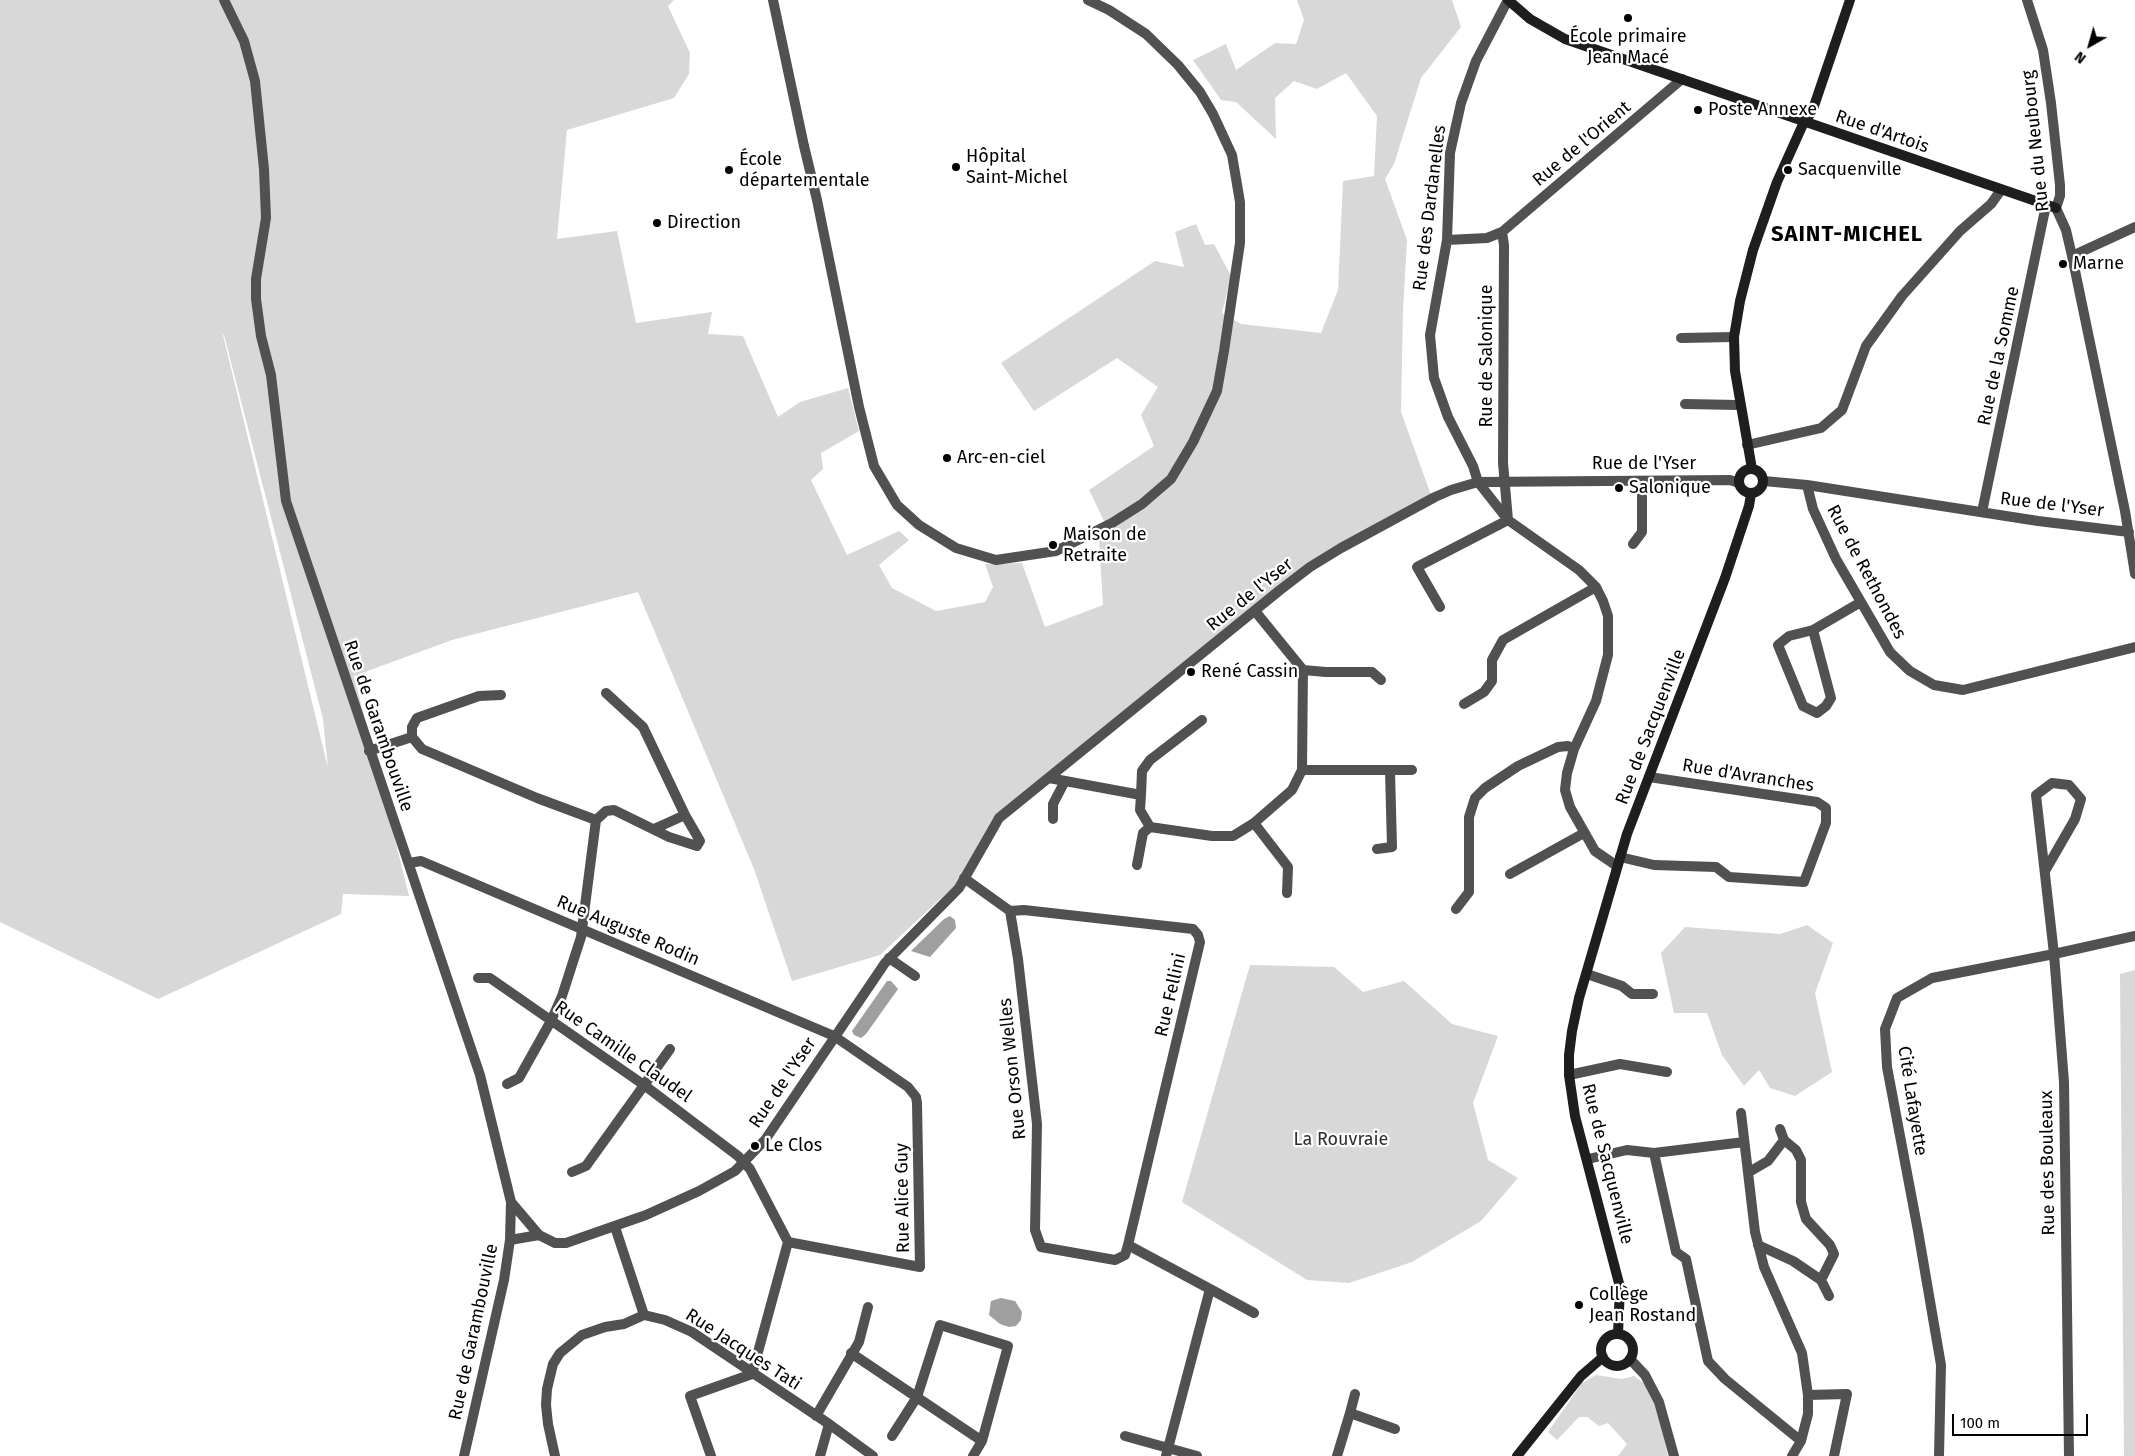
<!DOCTYPE html>
<meta charset="utf-8">
<style>
body{margin:0}
#map{position:relative;width:2135px;height:1456px;overflow:hidden;background:#fff;font-family:"Fira Sans",sans-serif}
canvas{display:block}
.north{position:absolute;left:2065px;top:20px;width:50px;height:50px;-webkit-text-stroke:4px #fff;paint-order:stroke;rotate:218deg;font-size:14px;font-weight:700;line-height:20px;text-align:center;color:#000}
.north::after{content:'';display:block;margin:auto;width:18px;height:22px;background:#000;clip-path:polygon(50% 0,100% 100%,50% 72%,0 100%)}
.scale{position:absolute;left:1952px;top:1414px;width:136px;height:22px;box-sizing:border-box;border:2px solid #000;border-top:0;padding-left:6px;font-size:15px;line-height:18px;white-space:nowrap;color:#000;-webkit-text-stroke:4px #fff;paint-order:stroke}
</style>
<div id="map">
<canvas width="2135" height="1456"></canvas>
<div class="north">N</div>
<div class="scale">100 m</div>
</div>
<script>
const ctx = document.querySelector('canvas').getContext('2d');
ctx.lineJoin = 'round';
function fillPath(path, color) { ctx.fillStyle = color; ctx.fill(path, 'evenodd'); }
const toPath = rows => new Path2D(rows.map(r => 'M' + r).join(''));
function strokePath(path, color, width, dash) { ctx.strokeStyle = color; ctx.lineWidth = width; ctx.lineCap = dash ? 'butt' : 'round'; ctx.setLineDash(dash || []); ctx.stroke(path); }
function label(font, color, halo, rows, align = 'center') {
  ctx.font = font + ' "Fira Sans",sans-serif'; ctx.lineWidth = 4.5; ctx.setLineDash([]); ctx.textBaseline = 'middle'; ctx.strokeStyle = halo; ctx.fillStyle = color; for (const [text, x, y, turn = 0] of rows) {
    ctx.save(); ctx.translate(x, y); ctx.rotate((+turn || 0) * Math.PI / 180); ctx.textAlign = isNaN(turn) ? turn : align; if (halo) ctx.strokeText(text, 0, 0); ctx.fillText(text, 0, 0); ctx.restore();
  }
}
const green = toPath([
 [0,0,674,0,668,6,690,53,689,74,674,98,567,130,557,239,617,231,636,323,712,312,708,334,743,336,778,417,800,402,848,388,859,431,821,453,823,469,811,480,847,555,899,531,909,540,879,565,892,588,936,611,985,602,993,587,985,564,1022,563,1045,627,1103,605,1099,541,1107,527,1089,490,1154,446,1141,415,1158,387,1117,358,1034,411,1001,363,1155,261,1184,267,1175,232,1196,224,1205,245,1214,244,1231,276,1222,313,1241,324,1321,333,1338,290,1343,181,1374,176,1377,116,1346,73,1317,89,1294,81,1275,98,1276,139,1236,102,1221,100,1193,60,1226,44,1236,70,1275,43,1296,44,1304,20,1297,0,1452,0,1461,27,1421,78,1394,164,1385,179,1407,240,1403,310,1401,412,1431,495,1305,568,1151,695,992,819,956,884,880,955,792,981,754,869,638,592,452,640,354,676,409,896,343,894,341,914,158,999,0,922],
 [224,335,323,719,328,768,223,335],
 [1807,925,1833,943,1815,993,1832,1072,1795,1096,1770,1088,1759,1070,1744,1086,1722,1055,1707,1013,1674,1013,1661,953,1685,927,1780,934],
 [1250,965,1334,967,1363,992,1404,981,1452,1024,1498,1036,1473,1103,1488,1160,1518,1178,1481,1221,1412,1262,1349,1283,1307,1280,1182,1202],
 [2135,970,2135,1456,2124,1456,2120,974],
 [1596,1375,1622,1379,1634,1376,1645,1384,1657,1408,1668,1456,1618,1456,1627,1444,1608,1423,1599,1426,1587,1417,1579,1417,1557,1440,1548,1432,1582,1383]
]);
const water = toPath([
 [950,916,955,920,956,928,930,957,911,951,944,919],
 [887,981,891,981,898,989,866,1034,861,1038,854,1035,852,1031],
 [1001,1298,1015,1301,1022,1312,1021,1320,1016,1326,1009,1327,1000,1324,989,1315,991,1301]
]);
const street = toPath([
 [224,0,244,41,255,81,264,169,266,218,256,279,256,299,261,336,271,375,286,501,480,1075,511,1202,510,1240,504,1280,464,1456],
 [773,0,804,146,817,200,859,407,874,466,897,505,919,525,956,548,996,560,1056,551,1112,523,1142,504,1171,479,1193,442,1217,391,1224,351,1240,243,1240,202,1232,155,1213,114,1200,92,1178,65,1146,34,1109,10,1088,0],
 [1508,0,1476,61,1461,103,1450,153,1447,240,1430,335,1434,378,1448,417,1473,466,1478,482,1508,520,1579,570,1596,587,1603,601,1608,616,1608,655,1596,701,1574,749,1567,773,1565,790,1570,807,1595,851,1617,866],
 [2027,0,2043,50,2051,103,2060,185,2060,196,2056,208,2066,230,2072,256,2125,511,2135,574],
 [1502,232,1504,245,1503,463,1508,520],
 [1447,240,1487,238,1502,232,1682,79],
 [2072,256,2135,227],
 [1681,338,1734,337],
 [1685,404,1739,405],
 [1747,445,1821,428,1842,410,1866,346,1902,296,1960,231,1991,204,2001,190],
 [1764,481,1807,485,2038,521,2129,532],
 [1807,485,1813,509,1836,559,1890,652,1910,671,1934,685,1963,690,2135,647],
 [1982,512,2046,205],
 [1633,544,1642,532,1642,481],
 [1440,607,1417,567,1508,520],
 [1255,611,1303,670,1326,672,1372,672,1381,680],
 [1813,630,1789,636,1778,645,1803,706,1817,713,1826,706,1831,698,1813,630,1861,602],
 [501,695,479,696,417,718,412,727,412,737,422,749,537,798,596,820],
 [1464,704,1484,692,1492,681,1492,660,1503,640,1596,587],
 [369,751,412,737],
 [1302,770,1412,770],
 [1049,778,1141,795,1140,810,1150,827,1212,836,1233,836,1254,823],
 [1141,795,1142,771,1150,760,1202,720],
 [1053,819,1053,804,1065,781],
 [596,820,606,811,614,810,669,837,697,846,700,841,685,815,643,727,606,693],
 [654,829,685,815],
 [1377,849,1392,847,1390,771],
 [1620,857,1654,865,1716,867,1729,877,1804,882,1826,823,1826,808,1817,802,1649,777],
 [409,863,421,861,834,1036,908,1087,916,1097,917,1103,920,1267,788,1242],
 [1137,865,1143,833,1150,827],
 [2045,871,2075,819,2081,799,2069,785,2052,783,2036,795,2054,954,2064,1082,2069,1456],
 [1510,874,1584,833],
 [964,878,1010,911,1024,910,1193,929,1198,935,1200,942,1128,1245,1125,1255,1115,1260,1041,1247,1035,1230,1037,1124,1018,959,1010,911],
 [1287,893,1288,867,1254,823,1292,790,1302,770,1303,670],
 [1456,909,1469,892,1469,817,1475,798,1485,788,1518,766,1558,747,1568,746,1574,749],
 [889,958,915,976],
 [1587,974,1622,986,1632,994,1653,994],
 [478,978,490,978,644,1085,738,1156,750,1169,788,1242,752,1374,690,1396,711,1456],
 [1569,1075,1620,1064,1667,1072],
 [507,1084,519,1078,551,1021,562,996,581,937,596,820],
 [1741,1113,1755,1232,1764,1267,1802,1353,1808,1395,1808,1414,1801,1441,1792,1456],
 [1780,1129,1784,1140],
 [1654,1153,1676,1252,1686,1259,1708,1361,1725,1379,1801,1441],
 [1588,1159,1627,1150,1654,1153,1744,1142],
 [572,1172,586,1166,670,1049],
 [1749,1172,1768,1161,1784,1140,1796,1150,1801,1160,1801,1202,1806,1219,1830,1245,1834,1254,1821,1280],
 [511,1202,539,1235,555,1243,566,1243,646,1215,699,1191,735,1171,765,1140,885,963,959,888,999,818,1280,590,1310,567,1341,548,1435,497,1451,490,1478,482,1730,480,1739,483],
 [615,1227,644,1315],
 [510,1240,539,1235],
 [1128,1245,1210,1289,1166,1456],
 [1758,1245,1793,1261,1821,1280,1829,1296],
 [1210,1289,1254,1313],
 [644,1315,665,1320,692,1332,829,1424,873,1456],
 [851,1353,982,1441],
 [1630,1359,1645,1375,1659,1402,1674,1456],
 [1808,1395,1847,1394,1834,1456],
 [1350,1413,1355,1394],
 [816,1416,859,1342,868,1307],
 [892,1436,917,1397,940,1325,1008,1346,982,1441,973,1456],
 [1125,1436,1197,1456],
 [555,1456,548,1424,546,1405,547,1389,553,1364,560,1353,582,1335,605,1327,624,1324,644,1315],
 [820,1456,829,1424],
 [1337,1456,1350,1413,1395,1429],
 [1939,1456,1941,1365,1918,1231,1887,1067,1885,1029,1897,998,1932,978,2054,954,2135,936]
]);
const secondary = toPath([
 [1508,0,1530,19,1565,39,2056,208],
 '1739 481a12 12 0 1 1 24 0a12 12 0 1 1-24 0Z',
 [1752,469,1735,371,1734,337,1740,301,1753,250,1777,182,1804,122,1812,112,1850,0],
 [1618,1334,1620,1287,1575,1116,1569,1075,1569,1055,1572,1031,1579,998,1627,834,1725,578,1749,506,1751,494],
 '1601 1350a16 16 0 1 1 32 0a16 16 0 1 1-32 0Z',
 [1517,1456,1581,1376,1603,1357]
]);
const markers = [
 [1628,18,5,"#000"],
 [1698,110,5,"#000"],
 [956,167,5,"#000"],
 [729,170,5,"#000"],
 [1788,170,5,"#000"],
 [657,223,5,"#000"],
 [2063,264,5,"#000"],
 [947,458,5,"#000"],
 [1619,488,5,"#000"],
 [1053,545,5,"#000"],
 [1191,672,5,"#000"],
 [755,1146,5,"#000"],
 [1579,1305,5,"#000"]
];
const poiNames = [
 ["École primaire",1628,37,"center"],
 ["Jean Macé",1628,58,"center"],
 ["Poste Annexe",1708,110],
 ["Hôpital",966,157],
 ["Saint-Michel",966,178],
 ["École",739,160],
 ["départementale",739,181],
 ["Sacquenville",1798,170],
 ["Direction",667,223],
 ["Marne",2073,264],
 ["Arc-en-ciel",957,458],
 ["Salonique",1629,488],
 ["Maison de",1063,535],
 ["Retraite",1063,556],
 ["René Cassin",1201,672],
 ["Le Clos",765,1146],
 ["Collège",1589,1295],
 ["Jean Rostand",1589,1316]
];
const streetNames = [
 ["Rue d'Artois",1882,132,19],
 ["Rue du Neubourg",2036,141,-96],
 ["Rue de l'Orient",1582,144,-40],
 ["Rue des Dardanelles",1430,208,-83],
 ["Rue de Salonique",1487,356,-90],
 ["Rue de la Somme",1999,356,-78],
 ["Rue de l'Yser",1644,464],
 ["Rue de l'Yser",2052,505,7],
 ["Rue de Rethondes",1866,572,62],
 ["Rue de l'Yser",1250,595,-39],
 ["Rue de Garambouville",378,726,71],
 ["Rue de Sacquenville",1651,727,-69],
 ["Rue d'Avranches",1748,776,9],
 ["Rue Auguste Rodin",628,931,23],
 ["Rue Fellini",1171,995,-77],
 ["Rue Camille Claudel",623,1052,35],
 ["Rue Orson Welles",1013,1069,-96],
 ["Rue de l'Yser",783,1083,-56],
 ["Cité Lafayette",1912,1101,81],
 ["Rue des Bouleaux",2048,1163,-91],
 ["Rue de Sacquenville",1607,1164,76],
 ["Rue Alice Guy",903,1198,-91],
 ["Rue de Garambouville",474,1332,-78],
 ["Rue Jacques Tati",743,1350,33]
];
const parkNames = [
 ["La Rouvraie",1341,1140]
];
const districtNames = [
 ["SAINT-MICHEL",1847,235]
];
fillPath(green, '#d8d8d8');
fillPath(water, '#9f9f9f');
strokePath(street, '#515151', 10);
strokePath(secondary, '#1e1e1e', 10);
for (const [x, y, r, color] of markers) { const dot = new Path2D(); dot.arc(x, y, r, 0, 2 * Math.PI); ctx.fillStyle = color; ctx.fill(dot); strokePath(dot, '#fff', 2); }
label('18px', '#000', '#fff', poiNames, 'left');
label('18px', '#000', '#fff', streetNames);
label('18px', '#2f2f2f', '#fff', parkNames);
ctx.letterSpacing = '1px';
label('bold 22px', '#000', '#fff', districtNames);
ctx.letterSpacing = '0px';
</script>
